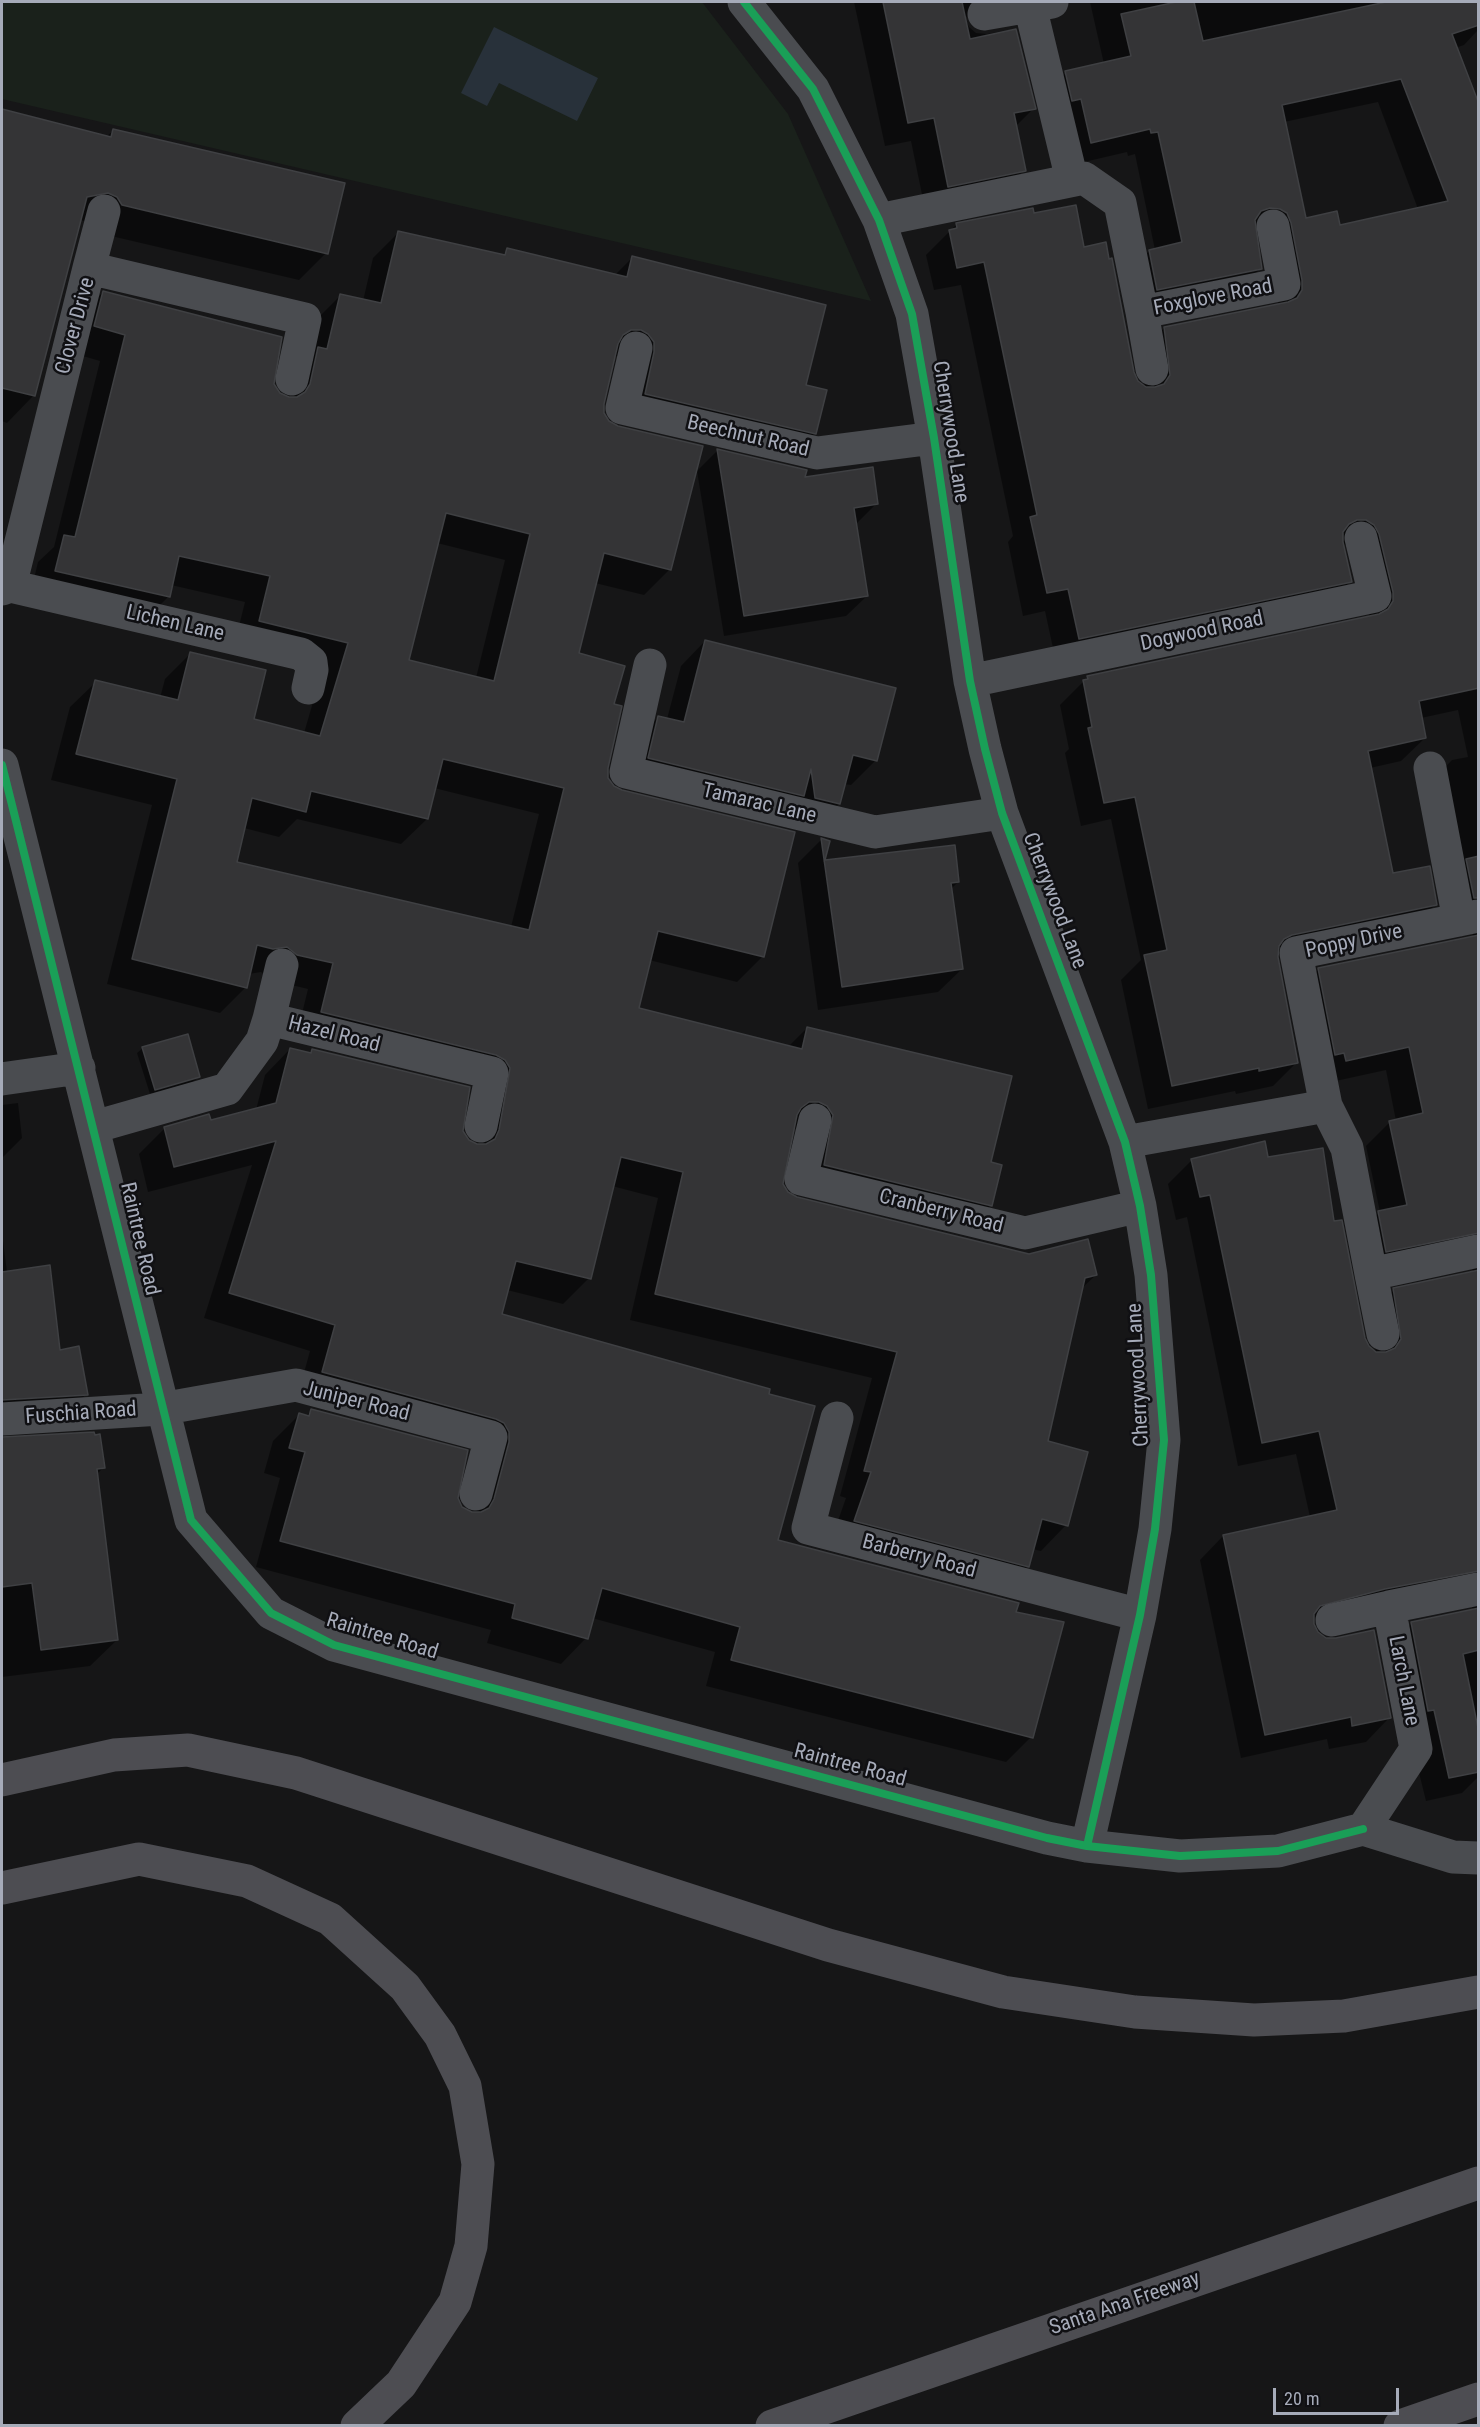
<!DOCTYPE html>
<style>
body{margin:0}
#map{position:relative;width:1480px;height:2427px;overflow:hidden;background:#161617;font-family:"Roboto Condensed",sans-serif}
canvas{display:block}
.frame{position:absolute;inset:0;border:3px solid #a6abb9;pointer-events:none}
.scale{position:absolute;left:1273px;top:2388px;width:126px;height:27px;box-sizing:border-box;border:3px solid #a6abb9;border-top:0;padding-left:8px;font-size:18px;line-height:21px;white-space:nowrap;color:#a6abb9;-webkit-text-stroke:4px #101013;paint-order:stroke}
</style>
<div id="map">
<canvas width="1480" height="2427"></canvas>
<div class="frame"></div>
<div class="scale">20 m</div>
</div>
<script>
const ctx = document.querySelector('canvas').getContext('2d');
ctx.lineJoin = 'round';
function fillPath(path, color) { ctx.fillStyle = color; ctx.fill(path, 'evenodd'); }
const toPath = rows => new Path2D(rows.map(r => 'M' + r).join(''));
function strokePath(path, color, width, dash) { ctx.strokeStyle = color; ctx.lineWidth = width; ctx.lineCap = dash ? 'butt' : 'round'; ctx.setLineDash(dash || []); ctx.stroke(path); }
function label(font, color, halo, rows, align = 'center') {
  ctx.font = font + ' "Roboto Condensed",sans-serif'; ctx.lineWidth = 5; ctx.setLineDash([]); ctx.textBaseline = 'middle'; ctx.strokeStyle = halo; ctx.fillStyle = color; for (const [text, x, y, turn = 0] of rows) {
    ctx.save(); ctx.translate(x, y); ctx.rotate((+turn || 0) * Math.PI / 180); ctx.textAlign = isNaN(turn) ? turn : align; if (halo) ctx.strokeText(text, 0, 0); ctx.fillText(text, 0, 0); ctx.restore();
  }
}
const green = toPath([
 [2,2,702,2,788,114,871,301,2,99]
]);
const water = toPath([
 [494,27,598,78,577,121,499,83,487,106,461,93]
]);
const shadow = toPath([
 [854,2,1010,2,985,14,964,17,969,27,976,33,987,34,1015,29,1034,108,1015,127,1024,170,1000,194,925,209,911,141,885,146],
 [1090,2,1478,2,1478,30,1464,45,1455,48,1478,108,1478,1777,1462,1793,1426,1801,1388,1647,1412,1623,1473,1609,1468,1600,1450,1594,1312,1623,1317,1633,1389,1718,1366,1742,1329,1749,1327,1739,1241,1758,1200,1560,1223,1536,1310,1517,1296,1454,1238,1466,1187,1217,1176,1220,1168,1184,1192,1160,1267,1159,1333,1223,1363,1338,1368,1348,1376,1353,1370,1314,1394,1290,1474,1273,1469,1262,1362,1274,1355,1236,1380,1212,1366,1146,1390,1122,1396,1121,1386,1070,1322,1084,1295,993,1319,969,1474,938,1429,784,1452,760,1468,757,1458,710,1421,718,1425,738,1401,761,1370,768,1392,875,1435,905,1412,928,1276,956,1297,1062,1273,1086,1236,1094,1235,1091,1148,1109,1121,980,1141,960,1111,819,1081,826,1065,753,1069,749,1060,705,1088,677,1370,618,1356,558,1351,548,1341,543,1351,581,1327,605,1056,662,1045,611,1023,616,1008,542,1013,536,961,285,934,290,926,255,956,225,1033,215,1083,248,1132,373,1137,382,1145,388,1141,352,1164,328,1279,306,1268,247,1263,237,1253,230,1260,269,1237,292,1133,313,1126,275,1149,251,1155,250,1135,154,1128,156,1127,152,1067,166,1042,96,1066,73,1104,64],
 [1378,102,1418,209,1339,227,1304,219,1284,122],
 [2,110,106,137,114,130,326,253,299,280,94,232,90,224,79,219,34,395,7,423,2,421],
 [399,232,501,256,508,250,615,275,632,258,804,386,815,433,789,459,620,419,623,359,614,355,602,413,670,569,644,595,595,583,577,654,613,705,607,779,763,956,737,982,649,960,637,1009,788,1047,807,1028,989,1163,991,1205,965,1231,799,1191,802,1132,793,1127,781,1184,787,1193,796,1199,1096,1275,1081,1289,1047,1442,1066,1525,1041,1551,1032,1549,1028,1566,1002,1592,829,1546,846,1498,840,1496,872,1378,630,1320,658,1198,612,1186,589,1278,563,1304,507,1290,500,1315,776,1541,1015,1613,1031,1737,1006,1762,706,1686,715,1652,592,1618,586,1638,561,1664,487,1643,491,1630,256,1567,280,1478,264,1473,273,1441,299,1415,305,1417,312,1410,456,1499,461,1508,472,1514,484,1469,478,1449,297,1398,310,1351,204,1318,252,1165,148,1192,139,1154,165,1128,210,1122,256,1110,265,1075,290,1049,309,1054,312,1050,462,1132,468,1141,476,1146,485,1094,480,1085,296,1038,308,989,271,980,261,972,249,974,246,987,220,1013,107,984,152,805,51,780,70,707,96,682,160,698,165,679,190,654,252,721,304,733,323,668,234,646,245,602,171,585,168,597,143,622,30,596,38,562,54,547,100,361,69,352,77,318,103,292,272,384,279,394,286,398,293,374,314,322,340,296,363,301,373,258],
 [437,543,505,560,476,678,407,661],
 [434,788,539,814,511,927,235,863,244,828,279,837,297,819,401,844,427,819],
 [717,451,805,471,803,479,876,504,856,524,867,596,846,616,724,636,697,471],
 [705,641,894,689,875,761,851,785,844,784,839,804,814,828,624,783,634,742,658,717,667,719,681,666],
 [821,840,829,842,823,862,954,846,958,882,951,889,962,969,938,992,818,1010,798,863],
 [143,1048,198,1077,193,1082,150,1094,137,1053],
 [2,1101,2,1105,18,1103,22,1138,2,1158],
 [2,1233,7,1272,86,1394,60,1421,2,1424],
 [93,1434,104,1467,96,1475,117,1640,90,1666,2,1677,2,1439]
]);
const building = toPath([
 [883,2,962,2,970,39,1016,29,1036,109,1014,113,1026,171,948,187,934,118,908,123,883,2],
 [1176,2,1194,2,1203,41,1386,2,1479,2,1479,25,1452,34,1479,104,1479,688,1419,701,1426,738,1368,751,1393,873,1430,866,1437,905,1292,935,1284,939,1279,946,1278,957,1298,1063,1259,1071,1259,1068,1172,1086,1144,955,1167,950,1135,797,1104,803,1088,728,1092,727,1083,680,1088,679,1087,676,1379,614,1388,609,1393,601,1393,592,1379,534,1374,525,1366,520,1357,520,1349,524,1343,532,1343,542,1352,582,1079,639,1068,589,1047,593,1030,517,1037,515,984,262,957,268,949,230,957,228,956,223,1033,208,1034,213,1076,205,1084,247,1106,242,1109,259,1112,258,1134,372,1138,381,1146,387,1155,387,1164,384,1170,375,1164,327,1288,302,1297,298,1302,290,1302,280,1291,223,1287,213,1280,209,1270,208,1261,211,1255,220,1262,269,1157,290,1149,250,1182,242,1158,132,1151,133,1150,129,1091,143,1081,99,1072,101,1065,71,1131,56,1121,14,1176,2],
 [1401,79,1448,201,1340,225,1337,211,1306,218,1282,105,1401,79],
 [2,109,111,137,113,129,345,183,328,254,122,205,117,197,108,193,87,197,35,396,2,388,2,109],
 [398,231,505,255,507,248,627,277,632,256,826,305,806,385,827,390,816,434,645,394,654,352,654,342,648,334,641,330,631,330,623,335,618,344,604,404,604,413,609,421,618,426,703,446,671,570,604,553,579,653,625,666,614,704,622,706,608,768,608,778,614,786,622,790,795,832,764,957,658,931,639,1008,802,1049,807,1027,1012,1076,991,1162,1002,1165,992,1206,824,1165,833,1115,827,1106,819,1102,809,1102,801,1108,797,1115,783,1184,788,1192,797,1197,1029,1254,1088,1239,1097,1275,1085,1278,1048,1441,1088,1452,1068,1526,1042,1519,1029,1567,854,1521,871,1472,864,1471,897,1352,655,1294,683,1172,621,1157,591,1279,516,1261,502,1314,770,1389,769,1394,815,1406,778,1540,1019,1603,1016,1612,1064,1622,1033,1738,731,1660,740,1627,602,1588,588,1639,512,1618,515,1604,280,1541,305,1452,289,1448,299,1413,309,1416,311,1409,468,1450,458,1498,462,1507,472,1512,481,1512,489,1508,494,1499,509,1442,509,1432,504,1423,496,1419,322,1372,335,1325,229,1293,276,1141,174,1167,164,1127,209,1114,211,1120,276,1103,290,1048,311,1053,312,1049,470,1087,463,1131,469,1140,477,1144,486,1144,495,1139,499,1130,510,1068,505,1060,496,1055,321,1012,333,963,297,955,287,947,273,949,257,945,247,988,132,959,177,779,76,754,95,680,178,700,190,652,266,670,254,719,320,736,348,643,259,621,270,576,179,556,170,597,55,571,64,535,75,537,125,335,94,326,103,291,282,337,274,384,280,393,289,397,297,397,305,392,310,384,318,347,327,349,340,294,381,303,398,231],
 [446,513,530,534,494,681,409,660,446,513],
 [443,759,564,788,529,930,237,862,252,798,306,812,311,791,428,819,443,759],
 [717,449,807,470,805,477,873,467,878,504,854,508,868,596,744,616,717,449],
 [705,640,896,688,877,761,853,755,840,804,815,798,811,769,804,796,648,758,658,716,684,722,705,640],
 [821,838,830,841,825,860,955,845,959,882,951,883,963,969,842,987,821,838],
 [1479,856,1479,898,1474,898,1466,859,1479,856],
 [1479,935,1479,1233,1386,1252,1378,1211,1407,1205,1389,1121,1423,1113,1409,1047,1346,1061,1344,1053,1335,1055,1318,968,1479,935],
 [188,1034,200,1077,155,1090,142,1047,188,1034],
 [1265,1141,1268,1157,1323,1148,1334,1221,1342,1220,1365,1338,1369,1346,1376,1352,1386,1352,1395,1348,1401,1339,1393,1288,1479,1270,1479,1571,1385,1589,1320,1606,1314,1614,1314,1624,1318,1632,1326,1638,1336,1638,1374,1630,1391,1718,1352,1726,1351,1717,1265,1735,1223,1535,1337,1510,1319,1431,1262,1443,1210,1195,1200,1197,1191,1159,1265,1141],
 [50,1265,60,1350,79,1346,88,1395,2,1400,2,1272,50,1265],
 [94,1432,95,1435,100,1434,105,1468,97,1469,118,1640,41,1650,32,1583,2,1587,2,1437,94,1432],
 [1479,1608,1479,1650,1463,1654,1479,1733,1479,1772,1449,1778,1434,1710,1428,1711,1411,1622,1479,1608]
]);
const street = toPath([
 [744,2,813,89,879,220,912,314,934,438,970,681,985,749,1002,813,1125,1142,1140,1206,1151,1275,1164,1440,1155,1529,1140,1615,1087,1846],
 [1052,2,1030,6,1072,180],
 [984,14,1030,6],
 [879,220,1084,178,1120,203,1142,312,1284,284,1273,226],
 [89,268,104,211],
 [1142,312,1152,369],
 [636,348,622,408,817,453,934,438],
 [10,586,89,268,305,319,292,379],
 [2,589,10,586,301,654,311,662,312,670,308,688],
 [650,665,626,772,875,832,1002,813],
 [970,681,1375,596,1361,538],
 [2,765,191,1520,271,1613,334,1645,1047,1838,1087,1846,1180,1856,1278,1851,1363,1829],
 [1430,768,1459,920],
 [1478,916,1296,953,1326,1106,1347,1148,1371,1274,1478,1251],
 [269,1019,282,965],
 [2,1079,79,1068],
 [815,1120,801,1179,1025,1233,1140,1206],
 [94,1127,227,1089,262,1041,269,1019,492,1073,481,1126],
 [1125,1142,1326,1106],
 [1371,1274,1383,1334],
 [837,1418,808,1528,1140,1615],
 [2,1419,161,1409,296,1385,491,1437,476,1494],
 [1332,1620,1389,1607],
 [1363,1829,1416,1749,1389,1607,1478,1589],
 [1363,1829,1453,1857,1478,1858]
]);
const highway = toPath([
 [2,1780,114,1755,188,1750,296,1773,828,1945,1003,1992,1135,2012,1254,2020,1344,2016,1478,1992],
 [2,1888,139,1859,247,1881,330,1919,405,1987,440,2035,465,2086,478,2164,471,2246,455,2302,401,2384,357,2426],
 [772,2426,1478,2183],
 [1400,2426,1478,2399]
]);
const cycleway = toPath([
 [744,2,813,89,879,220,912,314,934,438,970,681,985,749,1002,813,1125,1142,1140,1206,1151,1275,1164,1440,1155,1529,1140,1615,1087,1846],
 [2,765,191,1520,271,1613,334,1645,1047,1838,1087,1846,1180,1856,1278,1851,1363,1829]
]);
const streetNames = [
 ["Foxglove Road",1213,298,-11],
 ["Clover Drive",76,326,-75],
 ["Cherrywood Lane",950,432,81],
 ["Beechnut Road",748,437,13],
 ["Lichen Lane",175,624,13],
 ["Dogwood Road",1202,632,-12],
 ["Tamarac Lane",759,804,13],
 ["Cherrywood Lane",1054,901,69],
 ["Poppy Drive",1354,942,-12],
 ["Hazel Road",334,1035,14],
 ["Cranberry Road",941,1212,14],
 ["Raintree Road",139,1239,77],
 ["Cherrywood Lane",1139,1375,-93],
 ["Juniper Road",356,1402,14],
 ["Fuschia Road",81,1414,-4],
 ["Barberry Road",919,1557,15],
 ["Raintree Road",382,1637,17],
 ["Larch Lane",1403,1681,79],
 ["Raintree Road",850,1766,15],
 ["Santa Ana Freeway",1125,2304,-19]
];
fillPath(green, '#1a211b');
fillPath(water, '#28313a');
fillPath(shadow, '#0007');
fillPath(building, '#343436');
strokePath(building, '#3f4043', 1.5);
strokePath(street, '#4a4c50', 33);
strokePath(highway, '#4d4d52', 33);
strokePath(cycleway, '#1a9f57', 8);
label('21px', '#a6abb9', '#101013', streetNames);
</script>
